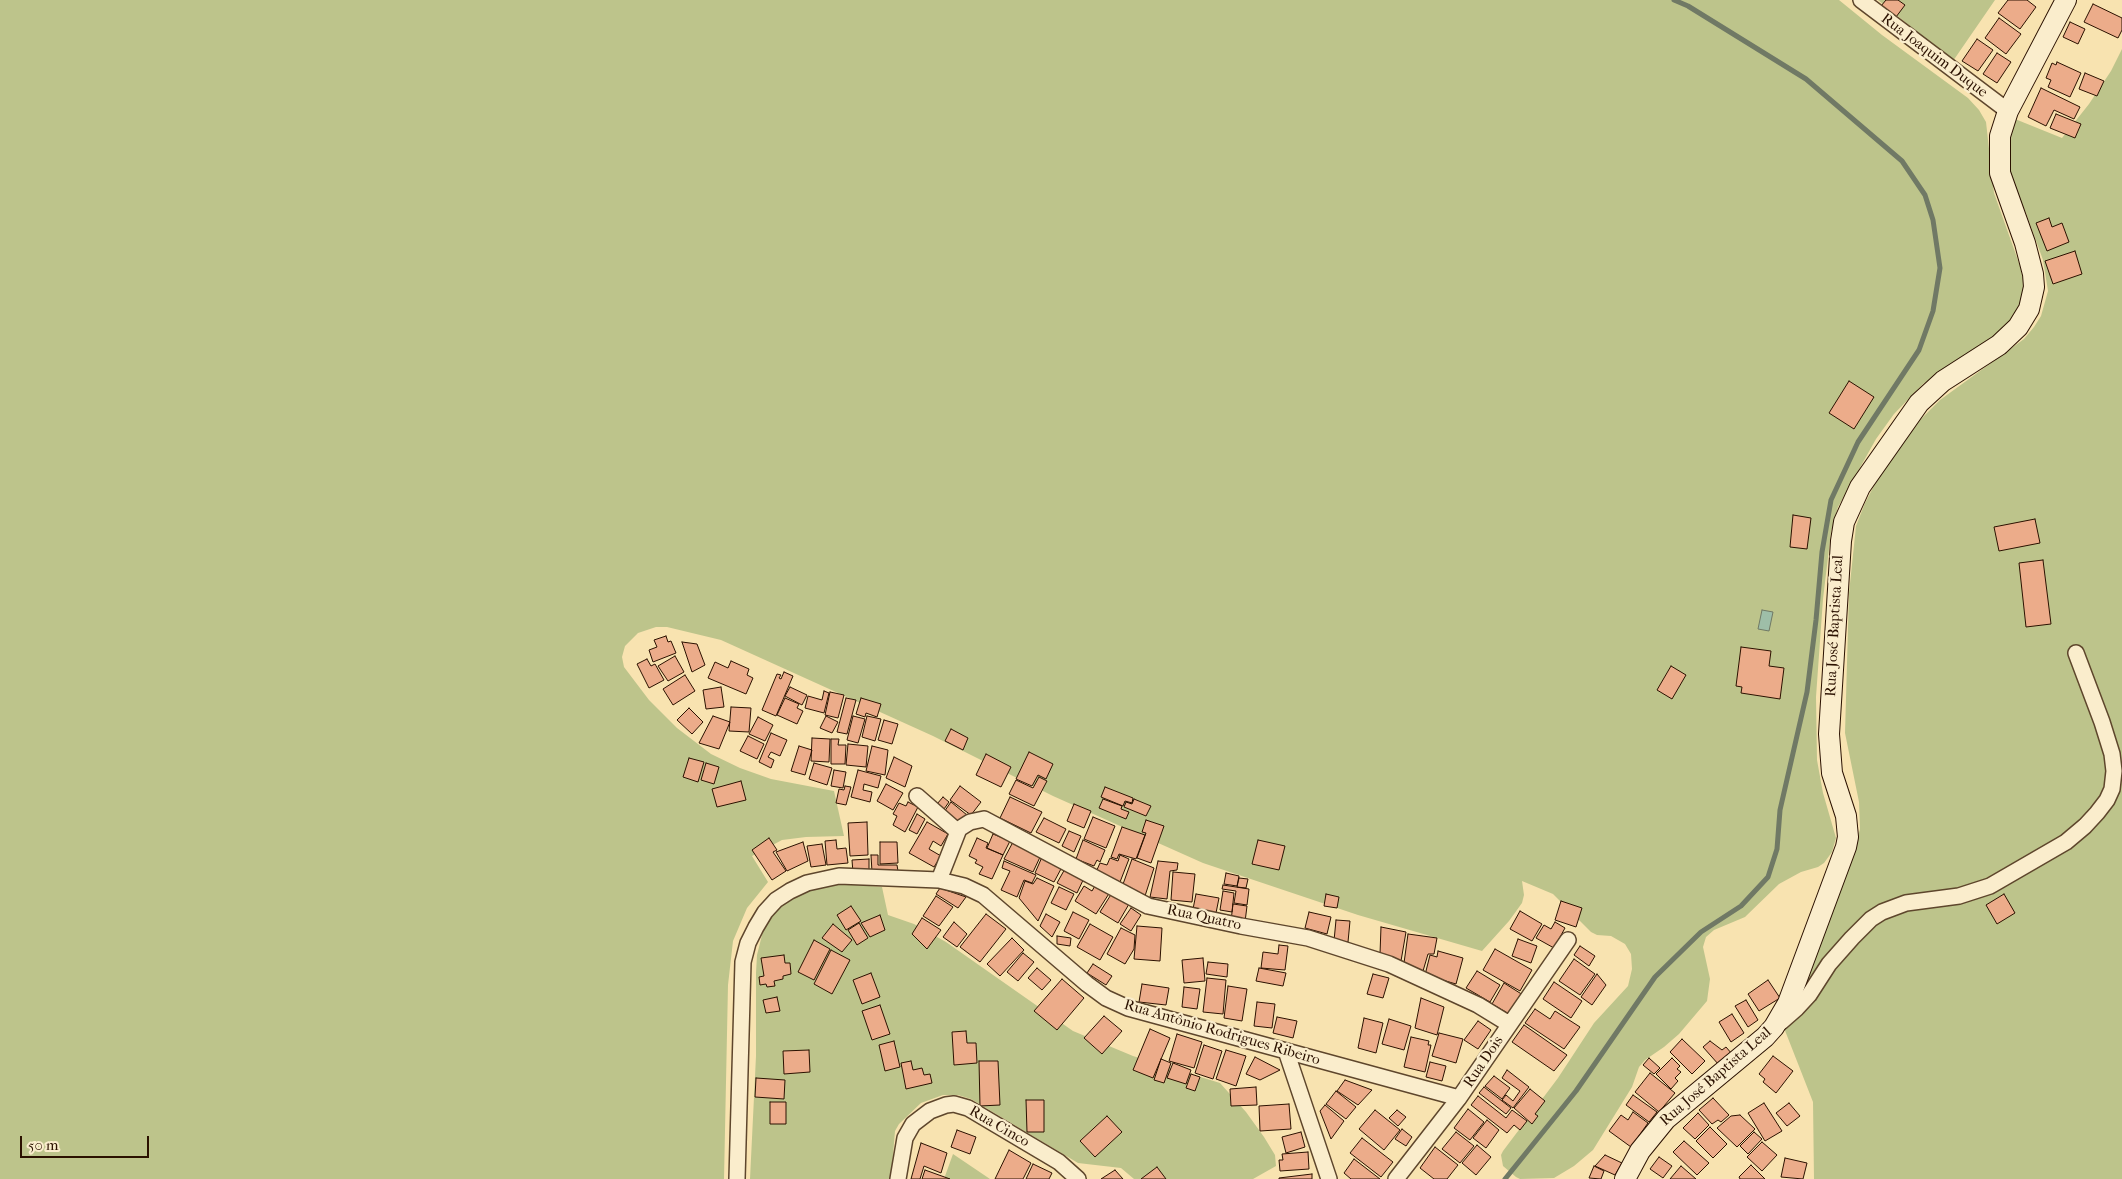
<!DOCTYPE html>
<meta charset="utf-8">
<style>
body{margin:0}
#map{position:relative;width:2122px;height:1179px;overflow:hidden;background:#f8e3b0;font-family:"IM FELL French Canon",serif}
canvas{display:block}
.scale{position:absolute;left:20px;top:1136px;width:129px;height:22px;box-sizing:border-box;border:2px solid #2b1100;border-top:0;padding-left:6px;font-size:15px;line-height:18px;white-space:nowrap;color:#2b1100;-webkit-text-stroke:4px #faedcc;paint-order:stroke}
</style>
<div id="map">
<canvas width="2122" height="1179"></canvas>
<div class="scale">50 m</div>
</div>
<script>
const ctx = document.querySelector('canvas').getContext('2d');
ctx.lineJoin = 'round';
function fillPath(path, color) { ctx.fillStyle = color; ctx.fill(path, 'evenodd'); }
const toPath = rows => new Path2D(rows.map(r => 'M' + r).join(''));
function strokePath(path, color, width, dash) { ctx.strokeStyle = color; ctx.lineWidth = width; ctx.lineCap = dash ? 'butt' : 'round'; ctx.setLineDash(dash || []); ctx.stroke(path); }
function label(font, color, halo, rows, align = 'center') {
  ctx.font = font + ' "IM FELL French Canon",serif'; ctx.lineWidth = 4.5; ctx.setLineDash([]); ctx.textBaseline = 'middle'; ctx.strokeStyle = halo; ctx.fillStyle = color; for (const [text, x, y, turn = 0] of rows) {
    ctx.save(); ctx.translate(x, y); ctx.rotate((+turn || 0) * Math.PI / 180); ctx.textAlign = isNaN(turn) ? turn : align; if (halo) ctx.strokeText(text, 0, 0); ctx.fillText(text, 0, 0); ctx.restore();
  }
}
const green = toPath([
 [0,0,1839,0,1882,35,1968,98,1979,110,1986,122,1994,193,2020,266,2024,283,2024,294,2014,316,2004,328,1991,339,1923,384,1894,414,1876,439,1838,507,1831,532,1823,599,1816,697,1817,760,1823,793,1836,838,1832,852,1824,863,1818,867,1801,872,1779,884,1745,917,1714,930,1706,937,1703,947,1710,979,1707,1001,1679,1034,1664,1047,1645,1060,1639,1067,1632,1087,1593,1150,1574,1166,1554,1178,1520,1179,1516,1177,1503,1166,1501,1155,1503,1151,1558,1078,1594,1023,1628,986,1632,969,1631,954,1625,944,1611,936,1597,935,1591,932,1553,894,1522,881,1524,895,1522,903,1509,921,1482,951,1358,915,1203,863,1053,796,933,736,721,640,667,627,656,627,638,633,625,646,622,657,624,667,649,700,677,728,711,754,740,768,771,779,834,791,844,836,806,837,782,840,752,856,768,882,747,908,733,941,728,985,724,1179,0,1179],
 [1878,0,1995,0,1953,61],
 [2122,49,2122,1179,1814,1179,1813,1102,1784,1028,1854,850,1860,829,1859,802,1845,733,1849,593,1856,526,1865,503,1877,480,1921,419,1940,400,2024,339,2034,327,2041,316,2048,291,2043,260,2026,213,2015,190,2010,171,2007,145,2015,119,2062,138,2089,104,2111,71],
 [845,884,882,887,888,915,914,924,946,942,1073,1031,1133,1056,1220,1083,1246,1112,1264,1137,1275,1155,1276,1166,1253,1179,1134,1179,1121,1168,1078,1163,971,1099,958,1095,943,1095,921,1103,899,1124,895,1131,891,1179,750,1179,756,1056,756,973,757,955,763,931,768,920,779,906,797,893,827,885],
 [953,1154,990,1179,944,1179]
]);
const water = toPath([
 [1762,610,1773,612,1769,631,1758,629,1762,610]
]);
const stream = toPath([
 [1505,1179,1576,1091,1655,977,1701,932,1741,906,1768,877,1777,849,1780,810,1807,692,1816,620,1822,552,1831,500,1858,442,1919,350,1933,311,1940,268,1933,220,1925,195,1902,161,1806,79,1688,6,1674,0]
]);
const building = toPath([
 [1886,0,1898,0,1905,5,1896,17,1881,6,1886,0],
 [2008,0,2027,0,2036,7,2020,29,1998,13,2008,0],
 [2093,4,2122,18,2122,30,2118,38,2084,22,2093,4],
 [1999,18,2021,34,2006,54,1985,38,1999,18],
 [2070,22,2085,29,2078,44,2063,37,2070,22],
 [1977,39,1993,50,1978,71,1962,61,1977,39],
 [1997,53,2011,62,1997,83,1983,74,1997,53],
 [2057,62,2081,73,2070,97,2048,87,2051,80,2046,78,2052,63,2056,65,2057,62],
 [2085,73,2104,81,2097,96,2079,89,2085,73],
 [2041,88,2080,107,2074,119,2054,110,2046,126,2028,117,2041,88],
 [2056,114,2081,124,2075,138,2050,128,2056,114],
 [2049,218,2052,227,2062,223,2069,242,2047,251,2036,223,2049,218],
 [2075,251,2082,274,2053,284,2045,261,2075,251],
 [1849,381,1874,397,1854,429,1829,413,1849,381],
 [1793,515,1811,518,1807,549,1790,547,1793,515],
 [2035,519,2040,543,1999,551,1994,527,2035,519],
 [2043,560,2051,624,2026,627,2019,563,2043,560],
 [666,636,668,642,671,641,676,653,653,662,649,650,657,647,654,640,666,636],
 [682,642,697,644,705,665,692,672,682,642],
 [1741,647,1771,651,1769,666,1784,668,1780,699,1741,693,1742,687,1736,686,1741,647],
 [675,656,684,672,668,681,658,666,675,656],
 [647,659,651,666,655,664,664,680,649,688,637,664,647,659],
 [731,661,749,669,747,675,753,678,746,694,708,678,715,662,728,668,731,661],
 [1671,666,1686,675,1672,699,1657,690,1671,666],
 [784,672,793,676,776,716,762,710,777,674,781,675,779,678,781,679,784,672],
 [685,675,695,691,673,705,663,689,685,675],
 [721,687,724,707,706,709,703,690,721,687],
 [790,687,807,695,802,705,785,696,790,687],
 [824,691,829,693,824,713,805,708,808,696,822,700,824,691],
 [830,692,844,695,838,718,825,715,830,692],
 [785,698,799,704,797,708,803,711,797,724,777,715,785,698],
 [846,698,856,700,847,734,837,732,846,698],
 [861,698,881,704,877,717,866,713,865,717,856,714,861,698],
 [731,707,751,708,749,732,729,731,731,707],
 [689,708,703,722,692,734,677,720,689,708],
 [713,716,730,722,719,749,699,743,713,716],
 [826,716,838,722,832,733,820,728,826,716],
 [853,716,865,719,858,743,847,740,853,716],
 [867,716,881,719,875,741,862,737,867,716],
 [758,717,773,725,765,741,749,734,758,717],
 [884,720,898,724,892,744,878,740,884,720],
 [951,729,968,738,963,750,945,741,951,729],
 [771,733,787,740,780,756,771,752,768,757,774,760,771,768,759,762,771,733],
 [748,736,764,744,757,759,740,751,748,736],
 [812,738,830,739,829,762,811,761,812,738],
 [831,739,839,739,838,745,846,745,845,764,831,764,831,739],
 [848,744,868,746,866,767,846,765,848,744],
 [799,746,812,750,805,775,791,771,799,746],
 [872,746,888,750,885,775,866,771,872,746],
 [1029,752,1053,764,1046,779,1038,775,1032,786,1016,779,1029,752],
 [986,754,1011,767,1001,787,976,775,986,754],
 [894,757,912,766,905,787,886,778,894,757],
 [689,758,704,762,698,782,683,777,689,758],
 [706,763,719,767,714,784,701,780,706,763],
 [814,763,832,768,827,785,809,779,814,763],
 [834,770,846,772,843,788,831,786,834,770],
 [858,770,881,776,878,788,864,784,863,790,872,792,870,802,851,797,858,770],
 [1039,777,1047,781,1034,806,1009,794,1016,780,1033,788,1039,777],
 [741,781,746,800,717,807,712,789,741,781],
 [886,784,903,793,893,810,877,801,886,784],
 [845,786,851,787,846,805,836,803,839,789,844,790,845,786],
 [960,786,981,802,971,815,950,800,960,786],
 [1105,787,1133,798,1132,803,1125,801,1123,806,1101,797,1105,787],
 [943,797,949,802,944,809,937,804,943,797],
 [1010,797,1042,812,1031,833,1000,818,1010,797],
 [1103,799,1122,806,1121,809,1129,812,1126,819,1099,808,1103,799],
 [1134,799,1151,806,1146,816,1124,807,1126,802,1132,804,1134,799],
 [908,802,918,807,905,832,893,825,897,816,893,814,899,803,906,806,908,802],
 [951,802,967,815,959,824,944,812,951,802],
 [1074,804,1091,811,1084,828,1067,821,1074,804],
 [917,814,925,819,917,834,909,830,917,814],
 [1093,817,1115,826,1106,848,1084,839,1093,817],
 [1044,818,1066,829,1059,843,1036,832,1044,818],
 [1146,820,1164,826,1151,863,1137,858,1146,833,1142,832,1146,820],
 [867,822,868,855,850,856,848,823,867,822],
 [927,822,948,834,941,846,933,841,929,849,941,856,934,867,909,853,927,822],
 [1122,827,1145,835,1136,859,1119,854,1117,859,1111,857,1122,827],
 [1069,831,1081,836,1074,852,1062,846,1069,831],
 [993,834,1010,841,1003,855,987,848,993,834],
 [769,838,777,850,773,852,786,871,772,880,752,850,769,838],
 [977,838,988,843,986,848,1003,855,992,879,979,874,983,867,975,863,977,860,969,856,977,838],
 [836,840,837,849,846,848,848,863,827,865,825,841,836,840],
 [1083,840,1105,850,1100,862,1097,860,1094,866,1076,859,1083,840],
 [1258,840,1285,846,1279,870,1252,864,1258,840],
 [803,842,808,861,787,871,776,852,803,842],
 [880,842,897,842,898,863,880,864,880,842],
 [1013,842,1041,855,1033,872,1004,859,1013,842],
 [822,844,826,865,811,867,807,846,822,844],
 [871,855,878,855,878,865,897,865,898,871,872,872,871,855],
 [1120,855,1129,859,1120,882,1096,872,1100,863,1107,865,1110,858,1118,861,1120,855],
 [1042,857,1062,867,1054,882,1035,873,1042,857],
 [869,859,869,873,853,873,852,860,869,859],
 [1132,859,1154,868,1145,896,1122,887,1132,859],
 [1004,861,1036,875,1032,883,1024,880,1017,897,1001,890,1010,871,1002,868,1004,861],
 [1158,861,1178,863,1177,870,1170,871,1167,899,1150,897,1158,861],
 [1066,867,1085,876,1077,893,1057,883,1066,867],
 [1173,872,1195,874,1192,902,1171,900,1173,872],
 [1226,873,1239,876,1237,886,1224,884,1226,873],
 [1037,878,1054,886,1038,921,1019,898,1025,881,1033,884,1037,878],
 [1239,878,1248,879,1246,888,1237,887,1239,878],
 [1096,884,1110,892,1096,914,1075,901,1084,886,1092,891,1096,884],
 [1223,885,1249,889,1247,905,1234,903,1236,891,1222,889,1223,885],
 [1059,887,1074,894,1066,910,1051,903,1059,887],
 [940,888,966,897,958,908,936,894,940,888],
 [1223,891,1234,893,1232,912,1220,910,1223,891],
 [1112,893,1129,904,1118,923,1100,912,1112,893],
 [1196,894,1219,898,1216,913,1193,909,1196,894],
 [1326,894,1339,897,1337,908,1324,906,1326,894],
 [2004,894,2015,913,1997,924,1986,905,2004,894],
 [936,896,953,907,939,926,923,916,936,896],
 [1561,901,1582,908,1576,927,1555,920,1561,901],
 [1233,904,1247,906,1245,922,1231,921,1233,904],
 [851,906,861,921,846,930,837,915,851,906],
 [1131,908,1141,915,1131,931,1120,924,1131,908],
 [1520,911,1542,924,1532,941,1510,929,1520,911],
 [1073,912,1089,920,1079,939,1064,931,1073,912],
 [1309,912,1331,917,1327,934,1305,928,1309,912],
 [986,914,1006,929,980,962,960,947,986,914],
 [1046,914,1060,922,1052,937,1040,926,1046,914],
 [880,915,885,930,870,937,861,923,880,915],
 [922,918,941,930,927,949,912,934,922,918],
 [1336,920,1350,921,1348,942,1334,941,1336,920],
 [954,922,967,934,957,947,943,937,954,922],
 [1555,922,1565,928,1554,948,1536,938,1544,925,1551,929,1555,922],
 [859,923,868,938,857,945,848,930,859,923],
 [833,924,852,940,842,952,822,938,833,924],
 [1090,924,1113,937,1100,960,1077,947,1090,924],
 [1137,926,1162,928,1160,961,1134,959,1137,926],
 [1381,927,1406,932,1401,961,1380,954,1381,927],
 [1121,928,1135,935,1134,949,1125,964,1107,954,1121,928],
 [1408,934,1437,938,1434,954,1428,954,1423,971,1404,963,1408,934],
 [1057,936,1071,938,1070,946,1057,944,1057,936],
 [1012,938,1024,950,1000,976,987,964,1012,938],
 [1518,939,1537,946,1531,963,1512,956,1518,939],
 [814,940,830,949,814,980,798,972,814,940],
 [1279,945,1288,946,1285,970,1261,968,1263,952,1278,954,1279,945],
 [1580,946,1595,956,1589,966,1574,955,1580,946],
 [1495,949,1532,970,1520,991,1483,970,1495,949],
 [831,950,850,960,832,994,814,984,831,950],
 [1438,951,1463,958,1456,984,1425,975,1430,955,1437,957,1438,951],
 [1023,953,1034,962,1018,981,1007,972,1023,953],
 [784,955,785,963,790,963,791,974,783,976,783,979,774,981,775,986,767,987,766,984,760,985,759,977,764,976,761,958,784,955],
 [1203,958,1205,981,1184,983,1182,960,1203,958],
 [1574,959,1595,974,1580,995,1559,981,1574,959],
 [1208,962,1228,964,1227,977,1206,974,1208,962],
 [1093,964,1112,976,1106,985,1087,973,1093,964],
 [1037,968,1051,980,1042,990,1028,978,1037,968],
 [1259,968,1286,973,1283,986,1256,981,1259,968],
 [1477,971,1500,985,1490,1002,1466,988,1477,971],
 [871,973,880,997,862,1004,853,980,871,973],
 [1373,974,1389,978,1383,998,1367,994,1373,974],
 [1597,974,1606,985,1592,1005,1581,997,1597,974],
 [1207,978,1226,980,1223,1014,1203,1012,1207,978],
 [1062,979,1084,998,1057,1030,1034,1011,1062,979],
 [1768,980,1780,998,1759,1011,1748,994,1768,980],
 [1554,982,1582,1001,1571,1018,1543,999,1554,982],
 [1504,983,1523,995,1511,1015,1492,1004,1504,983],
 [1142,984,1169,988,1166,1005,1139,1002,1142,984],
 [1228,986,1247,989,1242,1021,1224,1018,1228,986],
 [1184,987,1200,989,1197,1009,1182,1007,1184,987],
 [777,997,780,1011,766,1013,763,1000,777,997],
 [1421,998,1444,1007,1437,1035,1415,1028,1421,998],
 [1746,1000,1758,1020,1748,1027,1735,1006,1746,1000],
 [1257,1002,1275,1004,1272,1028,1254,1026,1257,1002],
 [880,1005,890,1034,872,1040,862,1011,880,1005],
 [1535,1009,1550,1019,1555,1011,1580,1027,1564,1049,1525,1023,1535,1009],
 [1732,1014,1744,1033,1731,1042,1719,1022,1732,1014],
 [1104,1016,1122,1031,1102,1054,1084,1038,1104,1016],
 [1277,1017,1297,1021,1293,1038,1273,1033,1277,1017],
 [1364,1018,1383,1023,1376,1053,1358,1048,1364,1018],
 [1389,1019,1411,1026,1404,1050,1382,1044,1389,1019],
 [1478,1021,1491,1030,1478,1049,1464,1040,1478,1021],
 [1524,1025,1567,1055,1554,1071,1512,1042,1524,1025],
 [1150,1029,1170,1038,1153,1078,1133,1070,1150,1029],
 [966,1031,967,1043,976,1043,977,1063,954,1065,952,1032,966,1031],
 [1439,1033,1463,1039,1456,1063,1432,1056,1439,1033],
 [1177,1034,1202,1042,1194,1068,1169,1061,1177,1034],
 [1411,1037,1429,1041,1428,1045,1431,1045,1425,1072,1404,1067,1411,1037],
 [1682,1039,1705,1061,1692,1074,1670,1052,1682,1039],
 [894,1041,900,1067,885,1071,879,1045,894,1041],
 [1710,1041,1722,1050,1726,1047,1732,1054,1719,1065,1703,1047,1710,1041],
 [1204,1045,1222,1051,1213,1079,1195,1073,1204,1045],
 [809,1050,810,1072,784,1074,783,1051,809,1050],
 [1226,1050,1246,1056,1236,1086,1216,1079,1226,1050],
 [1773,1056,1793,1071,1776,1093,1763,1082,1765,1079,1759,1074,1773,1056],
 [1255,1057,1280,1070,1260,1080,1246,1074,1255,1057],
 [1649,1058,1660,1068,1654,1074,1643,1065,1649,1058],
 [1672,1058,1680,1066,1677,1069,1681,1072,1675,1078,1678,1081,1671,1089,1656,1074,1672,1058],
 [1161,1059,1171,1063,1164,1083,1154,1080,1161,1059],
 [911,1061,913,1070,922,1068,924,1075,930,1074,932,1083,906,1089,901,1063,911,1061],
 [979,1061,998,1061,1000,1105,980,1106,979,1061],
 [1430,1062,1446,1066,1442,1081,1426,1077,1430,1062],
 [1173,1063,1191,1070,1186,1084,1167,1078,1173,1063],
 [1507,1070,1529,1087,1513,1108,1502,1100,1506,1095,1513,1101,1520,1091,1502,1078,1507,1070],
 [1650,1073,1675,1093,1659,1112,1635,1092,1650,1073],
 [1191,1074,1200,1077,1195,1091,1186,1088,1191,1074],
 [1494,1076,1510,1088,1502,1099,1485,1086,1494,1076],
 [756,1078,785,1080,784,1099,755,1097,756,1078],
 [1345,1080,1372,1090,1358,1105,1337,1091,1345,1080],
 [1256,1087,1257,1105,1231,1106,1230,1089,1256,1087],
 [1484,1087,1511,1108,1506,1114,1479,1093,1484,1087],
 [1530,1089,1545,1101,1535,1114,1538,1116,1532,1124,1514,1108,1530,1089],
 [1336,1091,1356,1107,1346,1119,1326,1104,1336,1091],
 [1633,1095,1657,1112,1649,1122,1626,1105,1633,1095],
 [1478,1096,1506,1118,1512,1110,1527,1121,1520,1130,1514,1125,1507,1133,1471,1105,1478,1096],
 [1713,1098,1729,1115,1721,1122,1718,1120,1712,1124,1699,1110,1713,1098],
 [1026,1100,1044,1100,1044,1132,1027,1132,1026,1100],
 [770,1102,786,1102,786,1124,770,1124,770,1102],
 [1764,1103,1782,1131,1765,1141,1748,1113,1764,1103],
 [1789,1103,1800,1116,1787,1126,1776,1113,1789,1103],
 [1289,1104,1291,1129,1260,1131,1259,1106,1289,1104],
 [1325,1105,1344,1121,1331,1139,1320,1111,1325,1105],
 [1468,1109,1484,1122,1470,1140,1454,1128,1468,1109],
 [1375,1110,1400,1130,1384,1150,1359,1129,1375,1110],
 [1397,1110,1406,1117,1398,1126,1389,1118,1397,1110],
 [1633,1112,1648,1123,1631,1147,1609,1131,1621,1115,1628,1120,1633,1112],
 [1698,1113,1709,1125,1695,1139,1683,1128,1698,1113],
 [1740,1115,1755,1129,1737,1147,1717,1128,1731,1116,1740,1115],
 [1107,1116,1122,1132,1095,1157,1080,1141,1107,1116],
 [1487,1120,1499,1130,1486,1148,1473,1138,1487,1120],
 [1710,1127,1727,1144,1713,1158,1696,1141,1710,1127],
 [1402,1129,1412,1137,1406,1146,1395,1139,1402,1129],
 [957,1130,976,1137,970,1154,951,1147,957,1130],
 [1301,1132,1305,1147,1286,1153,1282,1137,1301,1132],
 [1456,1132,1474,1146,1460,1163,1442,1149,1456,1132],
 [1754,1132,1762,1139,1748,1154,1740,1146,1754,1132],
 [1362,1138,1393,1162,1381,1177,1350,1153,1362,1138],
 [1684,1141,1709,1163,1697,1175,1673,1152,1684,1141],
 [1762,1142,1777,1155,1762,1171,1747,1157,1762,1142],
 [921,1143,947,1153,941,1173,924,1166,920,1179,911,1179,921,1143],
 [1477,1145,1491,1157,1476,1175,1462,1163,1477,1145],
 [1435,1147,1458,1165,1447,1179,1434,1179,1420,1168,1435,1147],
 [1009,1150,1031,1163,1023,1179,995,1179,1009,1150],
 [1308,1152,1309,1169,1280,1171,1279,1160,1283,1160,1282,1154,1308,1152],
 [1605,1155,1622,1163,1615,1175,1595,1166,1605,1155],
 [1659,1157,1672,1166,1663,1178,1650,1169,1659,1157],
 [1785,1158,1807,1163,1803,1179,1781,1177,1785,1158],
 [1354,1159,1380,1179,1351,1179,1344,1173,1354,1159],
 [1033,1164,1052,1173,1049,1179,1026,1179,1033,1164],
 [1751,1165,1765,1179,1740,1179,1739,1177,1751,1165],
 [1594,1166,1604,1171,1601,1179,1589,1178,1594,1166],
 [1681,1166,1696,1179,1670,1179,1681,1166],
 [1157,1167,1166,1179,1141,1179,1157,1167],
 [925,1170,950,1179,922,1179,925,1170],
 [1115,1170,1123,1179,1101,1179,1115,1170],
 [1312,1174,1312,1179,1279,1179,1279,1178,1312,1174]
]);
const street = toPath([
 [1861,0,2008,111],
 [917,796,957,831],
 [939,880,959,829,970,822,984,819,1148,906,1241,926,1308,938,1389,964,1478,1005,1509,1024],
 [1781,1022,1797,1008,1809,995,1829,964,1852,938,1871,919,1882,912,1906,903,1959,896,1990,886,2066,842,2085,826,2097,813,2107,800,2112,789,2114,771,2112,754,2102,722,2076,653],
 [1286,1051,1329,1179],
 [737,1179,743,962,748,943,756,927,765,912,776,900,790,891,807,883,839,876,939,880,964,886,983,895,1087,984,1106,998,1128,1008,1459,1098],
 [898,1179,905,1138,913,1124,930,1111,946,1105,954,1104,968,1108,1059,1162,1078,1179],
 [1396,1179,1459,1098,1568,940]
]);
const secondary = toPath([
 [1625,1179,1640,1151,1666,1119,1765,1037,1774,1027,1788,1003,1846,847,1848,837,1846,816,1832,773,1829,734,1841,541,1844,522,1860,487,1919,403,1943,381,1999,345,2018,327,2029,309,2034,287,2033,274,2025,243,2000,173,2000,136,2008,111,2066,0]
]);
const streetNames = [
 ["Rua Joaquim Duque",1934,56,37],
 ["Rua José Baptista Leal",1835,626,-87],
 ["Rua Quatro",1204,918,12],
 ["Rua Antônio Rodrigues Ribeiro",1222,1033,16],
 ["Rua Dois",1484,1062,-56],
 ["Rua José Baptista Leal",1716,1077,-41],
 ["Rua Cinco",999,1127,30]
];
fillPath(green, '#bdc48b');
fillPath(water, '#9ebea8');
strokePath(water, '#707965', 1);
strokePath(stream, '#707965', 5);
fillPath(building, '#ecac8a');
strokePath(building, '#2b1100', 1);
strokePath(street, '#5e462c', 18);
strokePath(secondary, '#2b1100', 22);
strokePath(street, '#faedcc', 15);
strokePath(secondary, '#faedcc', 20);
label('15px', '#2b1100', '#faedcc', streetNames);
</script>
